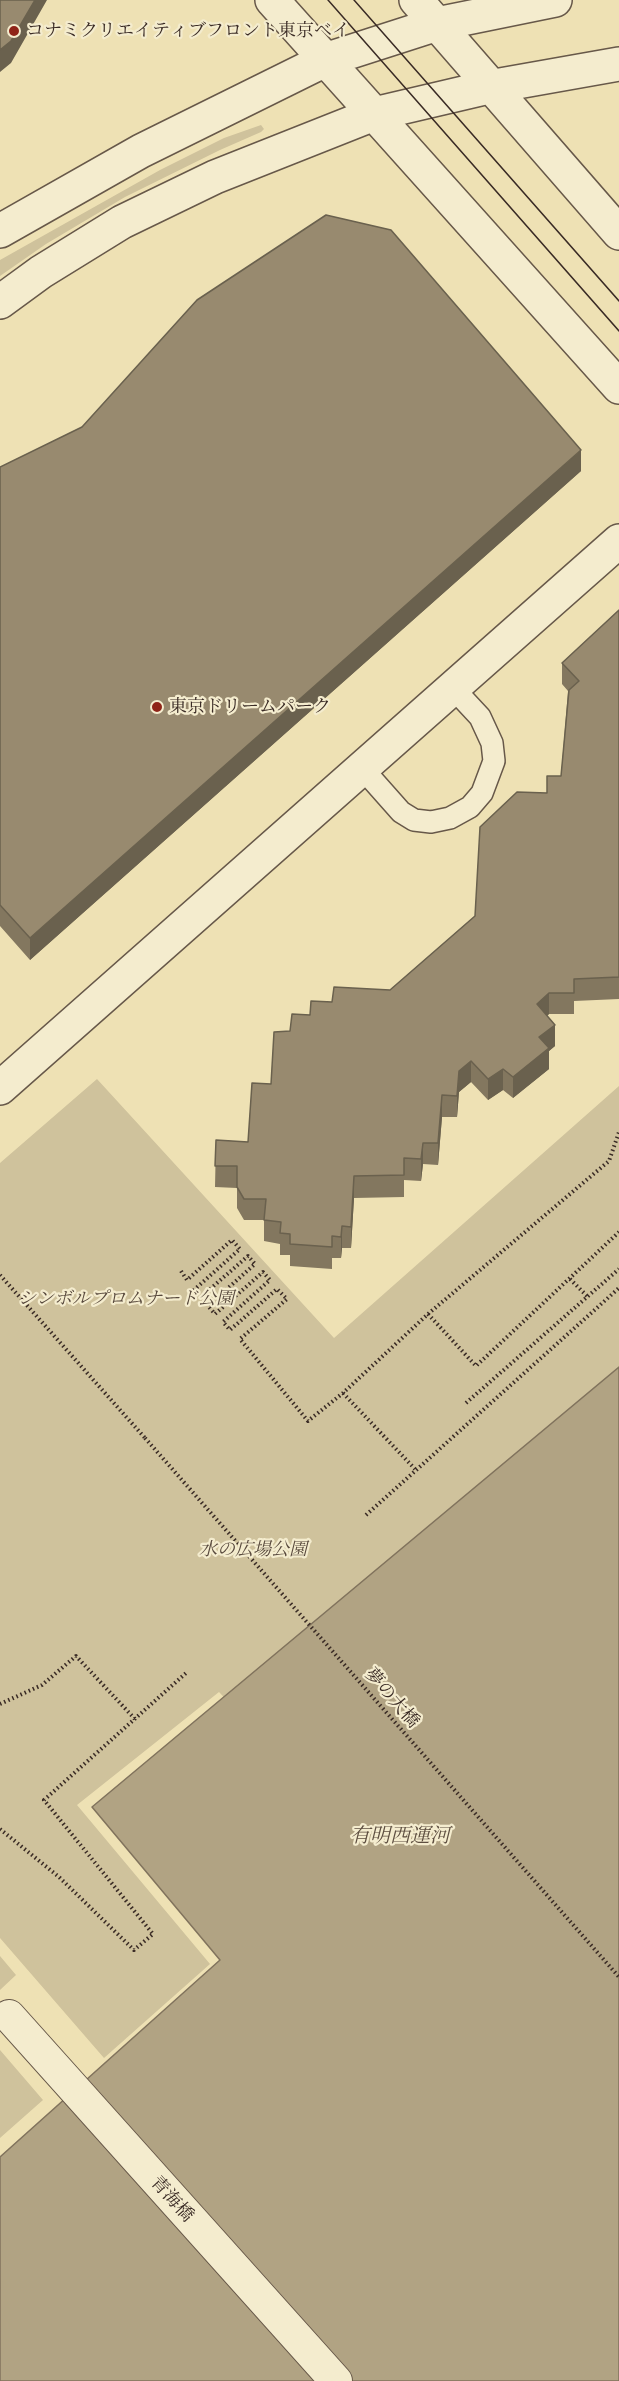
<!DOCTYPE html>
<meta charset="utf-8">
<style>
body{margin:0}
canvas{display:block;background:#eee1b4}
</style>
<canvas width="619" height="2381"></canvas>
<script>
const ctx = document.querySelector('canvas').getContext('2d');
ctx.lineJoin = 'round';
function fillPath(path, color) { ctx.fillStyle = color; ctx.fill(path, 'evenodd'); }
const toPath = rows => new Path2D(rows.map(r => 'M' + r).join(''));
function strokePath(path, color, width, dash) { ctx.strokeStyle = color; ctx.lineWidth = width; ctx.lineCap = dash ? 'butt' : 'round'; ctx.setLineDash(dash || []); ctx.stroke(path); }
function label(font, color, halo, rows, align = 'center') {
  ctx.font = font + ' "Libre Caslon Text","Noto Serif JP",serif'; ctx.lineWidth = 4.5; ctx.setLineDash([]); ctx.textBaseline = 'middle'; ctx.strokeStyle = halo; ctx.fillStyle = color; for (const [text, x, y, turn = 0] of rows) {
    ctx.save(); ctx.translate(x, y); ctx.rotate((+turn || 0) * Math.PI / 180); ctx.textAlign = isNaN(turn) ? turn : align; if (halo) ctx.strokeText(text, 0, 0); ctx.fillText(text, 0, 0); ctx.restore();
  }
}
const green = toPath([
 [261,125,264,129,261,132,220,150,125,197,46,244,0,276,0,260,160,170,224,138],
 [97,1079,334,1338,619,1086,619,1370,393,1874,219,1692,77,1805,210,1964,104,2058,0,1938,0,1163],
 [0,1956,16,1975,0,1990],
 [0,2050,43,2100,0,2138]
]);
const water = toPath([
 [619,1367,619,2381,0,2381,0,2157,220,1960,92,1807,619,1367]
]);
const path = toPath([
 [181,1271,187,1280,232,1240,240,1249,194,1290,201,1297,248,1256,255,1264,208,1306,215,1314,263,1272,270,1280,223,1322,230,1330,277,1289,287,1299,240,1339,308,1421,343,1393,428,1314,609,1161,619,1132],
 [0,1275,145,1438],
 [570,1279,588,1297],
 [428,1314,476,1366,619,1232],
 [343,1393,415,1469],
 [466,1403,619,1269],
 [366,1515,619,1288],
 [0,1704,42,1685,76,1656,135,1719],
 [0,1829,59,1877,134,1950,153,1934,44,1800,186,1673]
]);
const service = toPath([
 [362,768,401,812,414,820,431,822,450,818,470,807,482,793,494,761,492,743,480,717,453,688]
]);
const pedestrian = toPath([
 [9,2016,336,2381]
]);
const tertiary = toPath([
 [272,0,619,387],
 [416,0,619,233],
 [0,231,141,151,325,60,437,24,555,0],
 [0,302,41,272,122,222,215,177,374,114,489,87,619,64],
 [0,1088,619,541]
]);
const tram = toPath([
 [328,0,619,331],
 [354,0,619,301]
]);
const pathBridge = toPath([
 [145,1438,619,1977]
]);
const wall = toPath([
 [0,467,581,471,30,960,0,926],
 [619,610,619,999,574,1001,574,1014,549,1014,547,1016,555,1046,549,1051,549,1069,513,1098,503,1090,488,1100,471,1082,459,1092,457,1117,442,1117,438,1165,423,1164,421,1181,404,1180,404,1197,354,1198,351,1248,342,1248,341,1258,332,1258,332,1269,290,1266,290,1255,280,1255,280,1244,264,1241,264,1220,244,1220,237,1208,237,1188,215,1187,216,1140,248,1142,271,1084,290,1031,310,1015,332,1002,390,990,475,916,547,793,561,776,568,691,562,684,562,663]
]);
const shadedWall = toPath([
 [35,0,47,0,11,63,0,72,0,50],
 [581,450,581,471,30,960,30,938],
 [549,993,549,1014,537,1025,537,1004],
 [555,1025,555,1046,549,1051,549,1069,513,1098,513,1077,539,1037],
 [471,1061,471,1082,459,1092,457,1117,457,1096,459,1071],
 [503,1069,503,1090,488,1100,488,1079],
 [442,1095,442,1117,438,1165,438,1143],
 [423,1143,423,1164,421,1181,421,1159],
 [354,1176,354,1198,351,1248,351,1227],
 [342,1226,342,1248,341,1258,341,1237]
]);
const building = toPath([
 [0,0,35,0,11,41,0,50,0,0],
 [326,215,391,230,581,450,30,938,0,905,0,467,82,427,197,300,326,215],
 [619,610,619,977,574,979,574,993,549,993,537,1004,555,1025,539,1037,549,1048,513,1077,503,1069,488,1079,471,1061,459,1071,457,1096,442,1095,438,1143,423,1143,421,1159,404,1158,404,1175,354,1176,351,1227,342,1226,341,1237,332,1236,332,1247,290,1244,290,1234,280,1233,281,1222,264,1220,266,1199,244,1199,237,1187,237,1166,215,1166,216,1140,248,1142,252,1083,271,1084,274,1032,290,1031,292,1014,310,1015,311,1001,332,1002,334,987,390,990,475,916,480,827,517,792,547,793,547,776,561,776,569,690,579,681,562,663,619,610]
]);
const markers = [
 [14,31,6,"#8f2418"],
 [157,707,6,"#8f2418"]
];
const poiNames = [
 ["コナミクリエイティブフロント東京ベイ",26,31],
 ["東京ドリームパーク",169,707]
];
const parkNames = [
 ["シンボルプロムナード公園",126,1299],
 ["水の広場公園",253,1550]
];
const streetNames = [
 ["夢の大橋",392,1698,49],
 ["青海橋",172,2199,48]
];
const waterNames = [
 ["有明西運河",400,1836]
];
fillPath(green, '#cfc29c');
fillPath(water, '#b1a383');
strokePath(water, '#81735d', 1.5);
strokePath(service, '#675849', 24);
strokePath(pedestrian, '#675849', 34);
strokePath(tertiary, '#675849', 36);
strokePath(path, '#3a2b25', 4, [1.5, 3]);
strokePath(service, '#f4ecce', 21);
strokePath(pedestrian, '#f4ecce', 32);
strokePath(tertiary, '#f4ecce', 33);
strokePath(tram, '#3a2b25', 1.5);
strokePath(pathBridge, '#3a2b25', 4, [1.5, 3]);
fillPath(wall, '#83775f');
fillPath(shadedWall, '#6a614e');
fillPath(building, '#988a6f');
strokePath(building, '#6a614e', 1.5);
for (const [x, y, r, color] of markers) { const dot = new Path2D(); dot.arc(x, y, r, 0, 2 * Math.PI); ctx.fillStyle = color; ctx.fill(dot); strokePath(dot, '#f4ecce', 2); }
label('18px', '#3a2b25', '#f4ecce', poiNames, 'left');
label('italic 18px', '#58493d', '#f4ecce', parkNames);
label('18px', '#3a2b25', '#f4ecce', streetNames);
label('italic 20px', '#5e4f41', '#f4ecce', waterNames);
</script>
